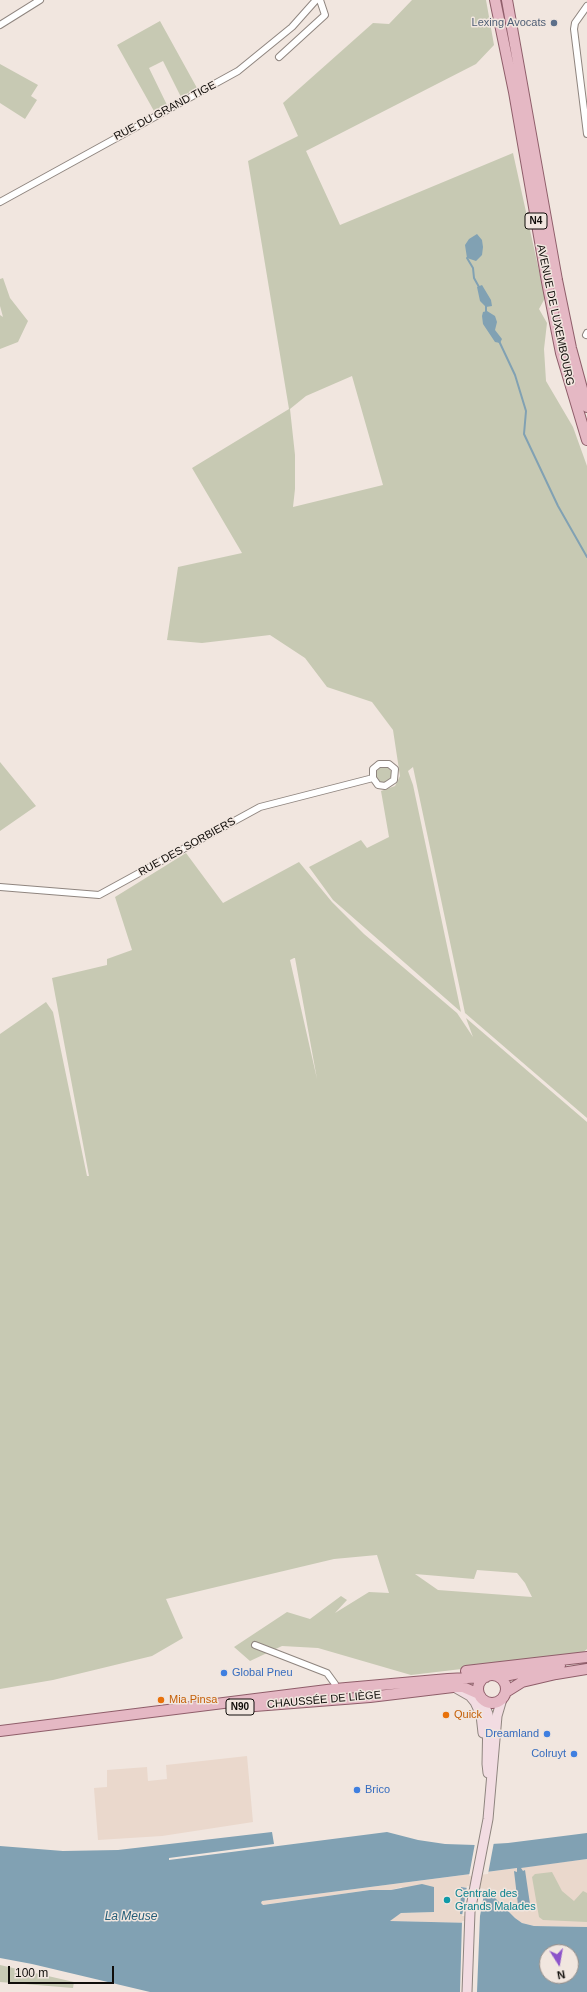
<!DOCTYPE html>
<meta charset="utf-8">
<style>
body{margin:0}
#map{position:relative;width:587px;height:1992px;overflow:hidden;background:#f1e6df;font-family:Arial,sans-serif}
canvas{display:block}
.north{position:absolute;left:539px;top:1944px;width:40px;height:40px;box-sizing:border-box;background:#f1e6df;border:1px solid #978f8a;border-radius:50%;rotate:169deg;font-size:11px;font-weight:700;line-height:16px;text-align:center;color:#100d0a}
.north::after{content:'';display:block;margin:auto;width:14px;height:18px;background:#8c53ca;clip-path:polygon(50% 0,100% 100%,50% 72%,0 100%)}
.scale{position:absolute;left:8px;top:1966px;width:106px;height:18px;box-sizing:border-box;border:2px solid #100d0a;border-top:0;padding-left:5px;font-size:12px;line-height:14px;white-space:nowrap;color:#100d0a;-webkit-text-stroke:3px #f1e6df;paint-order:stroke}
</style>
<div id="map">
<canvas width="587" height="1992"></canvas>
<div class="north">N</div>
<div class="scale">100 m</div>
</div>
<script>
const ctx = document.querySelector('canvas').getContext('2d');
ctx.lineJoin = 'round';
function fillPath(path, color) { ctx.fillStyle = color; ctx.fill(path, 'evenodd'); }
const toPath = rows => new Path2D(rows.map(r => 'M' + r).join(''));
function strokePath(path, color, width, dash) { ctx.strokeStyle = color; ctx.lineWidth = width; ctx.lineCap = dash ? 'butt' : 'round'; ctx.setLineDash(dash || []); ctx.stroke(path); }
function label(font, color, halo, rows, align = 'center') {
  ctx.font = font + ' Arial,sans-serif'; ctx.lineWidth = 3; ctx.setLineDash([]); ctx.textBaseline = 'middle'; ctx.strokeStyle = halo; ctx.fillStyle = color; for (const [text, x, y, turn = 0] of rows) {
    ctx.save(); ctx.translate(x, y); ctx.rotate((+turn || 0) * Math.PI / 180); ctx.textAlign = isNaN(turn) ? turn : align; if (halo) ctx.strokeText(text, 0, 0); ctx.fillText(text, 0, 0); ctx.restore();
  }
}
const built = toPath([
 [247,1756,253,1822,162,1836,98,1840,94,1788,107,1787,107,1770,147,1767,148,1781,167,1779,166,1765],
 [587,1859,587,1927,534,1926,522,1923,515,1918,492,1895,486,1891,461,1887,460,1913,473,1915,472,1923,389,1921,401,1913,434,1912,401,1887,391,1890,370,1890,262,1905,261,1903,262,1901]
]);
const green = toPath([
 [412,0,486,0,494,45,476,64,306,151,340,225,513,153,545,298,539,309,547,323,544,349,546,381,573,427,587,466,587,1118,465,1013,413,767,408,771,413,785,461,1012,333,900,309,867,361,840,367,848,389,837,381,791,395,786,400,776,393,730,372,702,327,687,305,658,270,635,202,643,167,640,178,567,242,553,192,468,289,409,248,161,298,136,283,103,373,23,389,24],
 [352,376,383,485,293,507,295,489,295,455,290,409,306,396],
 [160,21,197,88,181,97,163,61,149,68,167,105,154,111,117,45],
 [0,64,38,85,31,96,37,100,25,119,0,103],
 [3,278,10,298,28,321,18,342,0,349,0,315,3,317,0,306,0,279],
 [0,762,36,806,0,831],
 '376 775a8 8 0 1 1 16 0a8 8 0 1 1-16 0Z',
 [186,853,223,903,299,862,332,902,364,934,457,1013,473,1037,466,1018,587,1122,587,1649,580,1655,411,1675,318,1648,282,1646,250,1661,234,1647,287,1612,310,1619,341,1596,347,1600,335,1613,369,1592,389,1593,377,1555,334,1559,166,1599,183,1638,152,1656,53,1680,0,1689,0,1034,46,1002,53,1012,87,1176,89,1176,52,978,107,965,107,959,132,950,115,897],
 [294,958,295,958,317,1079,290,960],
 [477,1570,517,1573,525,1583,532,1597,438,1590,415,1574,474,1579],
 [552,1872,562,1891,574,1901,583,1891,587,1893,587,1922,543,1920,539,1917,532,1877,535,1874],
 [0,1965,74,1982,73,1988,0,1982]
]);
const water = toPath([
 [477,234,482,240,483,247,482,255,476,261,467,258,465,245,469,239],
 [482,285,491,300,492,306,486,307,480,301,477,287],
 [487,311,495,316,497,322,495,330,502,339,500,343,495,342,483,324,482,316,483,312],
 [272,1832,274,1844,169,1858,169,1860,387,1832,418,1840,445,1844,475,1845,508,1843,587,1833,587,1859,521,1868,523,1871,525,1870,530,1904,518,1905,514,1871,517,1872,517,1868,262,1901,261,1903,263,1905,370,1890,391,1890,422,1884,434,1887,434,1912,401,1913,390,1921,472,1923,473,1915,460,1914,461,1887,486,1891,492,1895,515,1918,522,1923,534,1926,587,1927,587,1992,150,1992,32,1964,0,1958,0,1846,63,1851,118,1850],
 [547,1952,571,1952,571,1976,547,1976]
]);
const pier = toPath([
 [494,1842,488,1874,469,1876,475,1843],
 [467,1886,485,1889,480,1916,477,1992,460,1992,462,1921,470,1921,470,1916,462,1916]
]);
const stream = toPath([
 [467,258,473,268,474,278,479,287],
 [486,304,486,314],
 [499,341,515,375,526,411,524,434,558,506,587,557]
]);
const minor = toPath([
 [587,6,575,23,574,29,587,134],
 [0,25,40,0],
 [279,57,325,15,320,0],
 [0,202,238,71,292,27,316,0],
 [586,335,587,333],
 [0,887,99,895,260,807,373,778,378,785,385,786,394,780,395,769,389,764,379,764,373,769,373,778],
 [255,1645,327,1673,335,1684,335,1689]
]);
const secondary = toPath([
 [456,1688,470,1696,475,1702,481,1715,483,1733],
 [481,1697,488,1714,487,1764,488,1773],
 [467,1992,470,1912,488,1819,497,1716,502,1699]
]);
const primary = toPath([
 [495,0,514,92,547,282,561,353,587,440],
 [507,0,557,280,571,348,587,407],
 [466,1671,587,1657],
 '478 1689a14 14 0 1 1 28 0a14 14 0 1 1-28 0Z',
 [499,1677,560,1665],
 [506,1692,522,1682,556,1674,587,1669],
 [242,1707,370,1697,453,1687,463,1687,479,1694],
 [0,1731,335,1689,448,1679,486,1677]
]);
const markers = [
 [554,23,4,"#5c6f8a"],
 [224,1673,4,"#3f7fe0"],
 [161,1700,4,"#e8710a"],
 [446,1715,4,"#e8710a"],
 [547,1734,4,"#3f7fe0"],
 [574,1754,4,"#3f7fe0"],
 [357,1790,4,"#3f7fe0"],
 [447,1900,4,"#0f9aa8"]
];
const shields = [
 [536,221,22],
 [240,1707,28]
];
const shieldNames = [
 ["N4",536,221],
 ["N90",240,1707]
];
const serviceNames = [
 ["Lexing Avocats",546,23]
];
const streetNames = [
 ["RUE DU GRAND TIGE",165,111,-28],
 ["AVENUE DE LUXEMBOURG",555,315,78],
 ["RUE DES SORBIERS",187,847,-29],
 ["CHAUSSÉE DE LIÈGE",324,1700,-5]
];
const shopNames = [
 ["Global Pneu",232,1673],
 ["Dreamland",539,1734,"right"],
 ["Colruyt",566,1754,"right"],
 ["Brico",365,1790]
];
const foodNames = [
 ["Mia Pinsa",169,1700],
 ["Quick",454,1715]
];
const cultureNames = [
 ["Centrale des",455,1894],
 ["Grands Malades",455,1907]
];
const waterNames = [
 ["La Meuse",131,1917]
];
fillPath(built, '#ead8cc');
fillPath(green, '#c7c9b3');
fillPath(water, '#81a1b3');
fillPath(pier, '#f1e6df');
strokePath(stream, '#81a1b3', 2);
strokePath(minor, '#8f857f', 8);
strokePath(secondary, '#8f857f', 11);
strokePath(primary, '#8f5e6a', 12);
strokePath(minor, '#fff', 6);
strokePath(secondary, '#f2dce2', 9);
strokePath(primary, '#e5b8c4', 10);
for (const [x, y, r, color] of markers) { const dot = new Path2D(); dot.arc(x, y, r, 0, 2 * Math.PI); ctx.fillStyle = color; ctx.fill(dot); strokePath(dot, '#f1e6df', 1.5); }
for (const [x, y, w] of shields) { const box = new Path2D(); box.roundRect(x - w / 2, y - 8, w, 16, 3); ctx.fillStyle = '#f1e6df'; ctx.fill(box); strokePath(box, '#100d0a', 1); }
label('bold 10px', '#100d0a', null, shieldNames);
label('11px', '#4e5e75', '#f1e6df', serviceNames, 'right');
label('11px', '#100d0a', '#f1e6df', streetNames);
label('11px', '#366cbe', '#f1e6df', shopNames, 'left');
label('11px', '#c56008', '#f1e6df', foodNames, 'left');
label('11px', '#0d838f', '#f1e6df', cultureNames, 'left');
label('italic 12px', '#235d78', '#f1e6df', waterNames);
</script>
